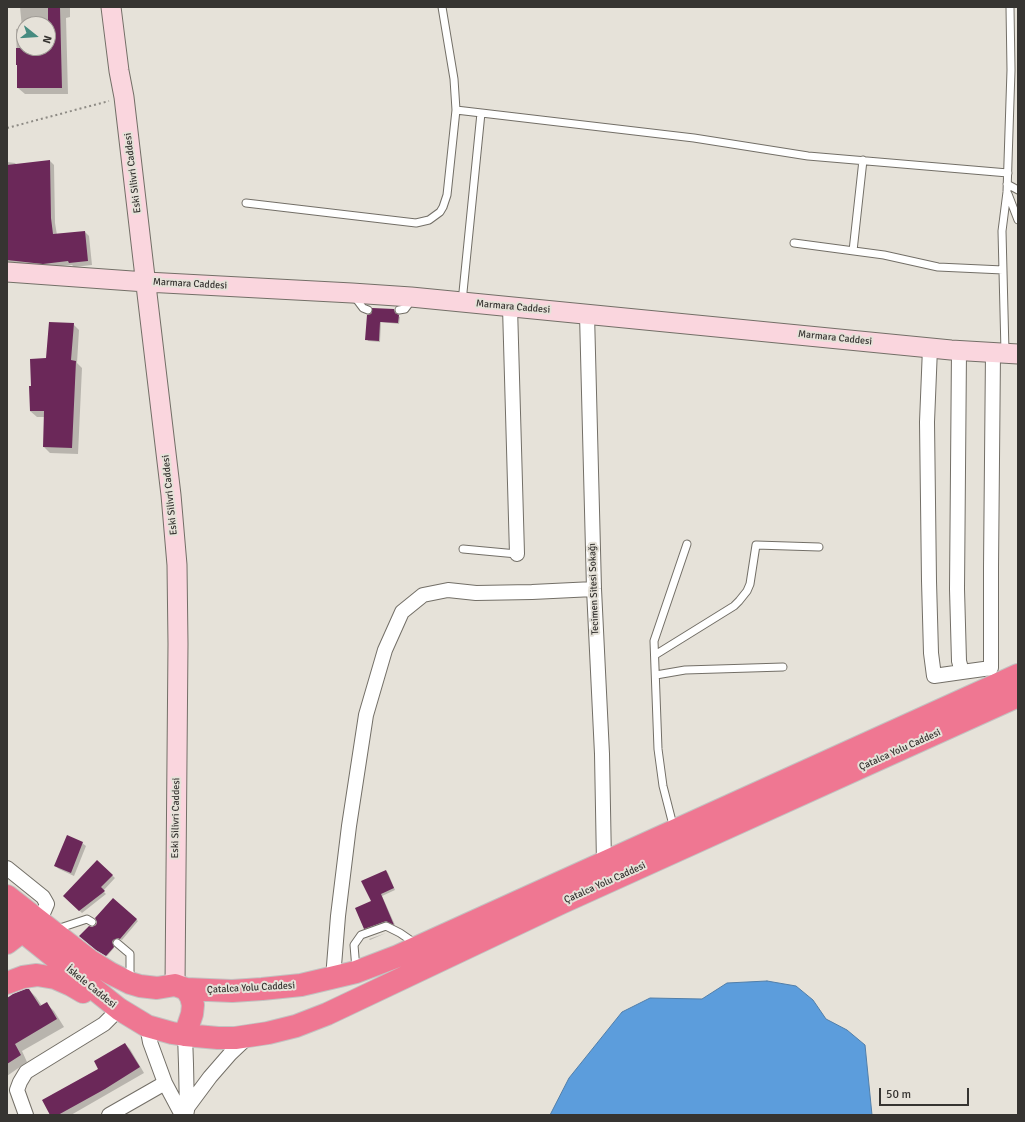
<!DOCTYPE html>
<meta charset="utf-8">
<style>
body{margin:0}
#map{position:relative;width:1025px;height:1122px;overflow:hidden;background:#e6e2d9;font-family:Signika,sans-serif}
canvas{display:block}
.frame{position:absolute;inset:0;border:8px solid #363431;pointer-events:none}
.north{position:absolute;left:16px;top:16px;width:40px;height:40px;box-sizing:border-box;background:#e6e2d9;border:1px solid #a09c96;border-radius:50%;rotate:107deg;font-size:11px;font-weight:700;line-height:16px;text-align:center;color:#363431}
.north::after{content:'';display:block;margin:auto;width:14px;height:18px;background:#468b80;clip-path:polygon(50% 0,100% 100%,50% 72%,0 100%)}
.scale{position:absolute;left:879px;top:1088px;width:90px;height:18px;box-sizing:border-box;border:2px solid #363431;border-top:0;padding-left:5px;font-size:12px;line-height:14px;white-space:nowrap;color:#363431;-webkit-text-stroke:3px #e6e2d9;paint-order:stroke}
</style>
<div id="map">
<canvas width="1025" height="1122"></canvas>
<div class="frame"></div>
<div class="north">N</div>
<div class="scale">50 m</div>
</div>
<script>
const ctx = document.querySelector('canvas').getContext('2d');
ctx.lineJoin = 'round';
function fillPath(path, color) { ctx.fillStyle = color; ctx.fill(path, 'evenodd'); }
const toPath = rows => new Path2D(rows.map(r => 'M' + r).join(''));
function strokePath(path, color, width, dash) { ctx.strokeStyle = color; ctx.lineWidth = width; ctx.lineCap = dash ? 'butt' : 'round'; ctx.setLineDash(dash || []); ctx.stroke(path); }
function label(font, color, halo, rows, align = 'center') {
  ctx.font = font + ' Signika,sans-serif'; ctx.lineWidth = 4; ctx.setLineDash([]); ctx.textBaseline = 'middle'; ctx.strokeStyle = halo; ctx.fillStyle = color; for (const [text, x, y, turn = 0] of rows) {
    ctx.save(); ctx.translate(x, y); ctx.rotate((+turn || 0) * Math.PI / 180); ctx.textAlign = isNaN(turn) ? turn : align; if (halo) ctx.strokeText(text, 0, 0); ctx.fillText(text, 0, 0); ctx.restore();
  }
}
const water = toPath([
 [767,981,796,986,813,1000,826,1019,847,1030,865,1045,872,1115,550,1115,569,1078,622,1012,650,998,702,999,727,983,767,981]
]);
const shadow = toPath([
 [20,7,70,7,70,17,66,18,68,94,25,94,18,88,16,29,22,28],
 [24,24,48,24,48,48,24,48],
 [50,161,54,165,55,223,57,235,85,232,89,236,92,265,74,267,72,265,48,267,7,264,7,162,15,163,17,165],
 [394,310,396,315,400,317,399,324,381,322,380,342,368,341,367,339,373,313],
 [73,324,79,330,77,363,82,368,78,454,50,453,44,447,45,417,37,417,30,411,32,387,47,359],
 [82,843,86,846,74,876,59,869,55,866],
 [97,861,115,878,103,891,106,894,82,913,64,896],
 [386,871,388,873,395,890,382,896,395,925,389,923,366,930,364,928,372,902],
 [113,899,138,921,122,940,119,939,115,941,113,944,114,948,107,956,99,951,92,928,97,926],
 [386,933,370,940,369,939],
 [29,990,36,997,42,1006,47,1004,54,1011,64,1027,22,1051,27,1062,7,1076,7,999],
 [125,1044,130,1049,144,1073,71,1115,51,1115,100,1069]
]);
const building = toPath([
 [48,7,60,7,62,88,17,88,17,65,16,65,16,48,48,48],
 [50,160,51,218,53,234,85,231,88,261,69,263,68,261,43,264,7,260,7,165],
 [372,308,394,309,395,313,399,315,398,323,380,322,379,341,365,340,367,315,371,314,372,312],
 [49,322,74,323,71,360,76,361,72,448,43,447,44,411,30,411,29,386,31,386,30,359,46,358],
 [67,835,83,842,71,873,54,866],
 [97,860,113,875,101,887,105,891,79,911,63,896],
 [386,870,394,888,381,894,394,925,386,921,364,929,355,908,371,901,361,881],
 [113,898,137,919,120,939,118,938,113,940,112,942,114,947,106,956,96,950,79,936,89,926,92,927,96,925,97,922,95,918],
 [26,989,29,989,40,1006,47,1002,57,1019,15,1044,21,1055,7,1064,7,998,13,994],
 [125,1043,140,1067,105,1089,58,1115,50,1115,42,1100,98,1069,94,1061]
]);
const path = toPath([
 [7,128,109,101]
]);
const lane = toPath([
 [456,110,694,138,808,156,1008,173],
 [1007,184,1018,190],
 [1008,194,1018,220],
 [246,203,416,223,429,220,440,212,443,207,447,195,456,110,454,79,442,7],
 [794,243,884,255,938,267,1003,270],
 [853,251,863,160],
 [354,296,363,308,368,310],
 [462,302,481,113],
 [399,310,405,309,408,305,410,298],
 [1005,352,1002,231,1007,192,1011,70,1010,7],
 [463,549,517,554],
 [655,655,734,606,739,601,747,591,750,584,756,545,819,547],
 [656,675,685,670,783,667],
 [674,829,663,786,658,749,654,641,687,544],
 [57,929,87,919,92,922],
 [117,943,130,954,130,979],
 [356,969,354,945,361,935,386,926,400,933,416,944]
]);
const street = toPath([
 [510,307,517,554],
 [587,314,594,589,602,754,604,863],
 [930,348,927,422,929,581,931,653,934,676,962,672],
 [959,350,957,589,959,661,962,672,991,668,991,567,993,352],
 [7,868,43,897,47,904,44,911,37,919],
 [333,978,338,916,349,826,366,715,385,650,402,612,423,595,448,590,476,593,532,592,594,589],
 [147,1026,150,1042,165,1083,182,1115],
 [185,1035,186,1064,187,1111],
 [187,1108,210,1077,230,1054,249,1036],
 [26,1115,17,1090,20,1082,26,1072,104,1024,119,1009],
 [109,1115,165,1083]
]);
const secondary = toPath([
 [111,7,119,71,124,97,143,260,171,495,177,565,178,644,175,985],
 [7,272,146,282,352,293,411,297,951,350,1018,354]
]);
const highway = toPath([
 [7,896,89,960,110,973,130,983,140,986,157,988,175,985,186,989,232,991,262,989,301,985,356,972,398,956,1018,675],
 [7,919,119,1009,147,1026,172,1033,185,1035,218,1038,235,1038,268,1033,296,1026,327,1014,561,903,1018,696],
 [7,943,33,923],
 [7,983,23,977,37,975,55,978,71,985,83,992],
 [185,1035,192,1014,193,1005,191,997,186,989]
]);
const streetNames = [
 ["Eski Silivri Caddesi",133,173,-97],
 ["Marmara Caddesi",190,284,3],
 ["Marmara Caddesi",513,307,5],
 ["Marmara Caddesi",835,338,6],
 ["Eski Silivri Caddesi",170,495,-96],
 ["Tecimen Sitesi Sokağı",594,589,-92],
 ["Çatalca Yolu Caddesi",900,750,-24],
 ["Eski Silivri Caddesi",176,818,-89],
 ["Çatalca Yolu Caddesi",605,883,-24],
 ["İskele Caddesi",91,987,39],
 ["Çatalca Yolu Caddesi",251,988,-3]
];
fillPath(water, '#5c9ddc');
strokePath(water, '#517ea9', 1);
fillPath(shadow, '#0003');
fillPath(building, '#6b2859');
strokePath(lane, '#736f67', 9);
strokePath(street, '#736f67', 16);
strokePath(secondary, '#736f67', 21);
strokePath(highway, '#c3c2c1', 24);
strokePath(path, '#8e8b85', 2, [2, 3]);
strokePath(lane, '#fff', 7);
strokePath(street, '#fff', 14);
strokePath(secondary, '#fad6de', 19);
strokePath(highway, '#ef7792', 22);
label('10px', '#363431', '#e6e2d9', streetNames);
</script>
